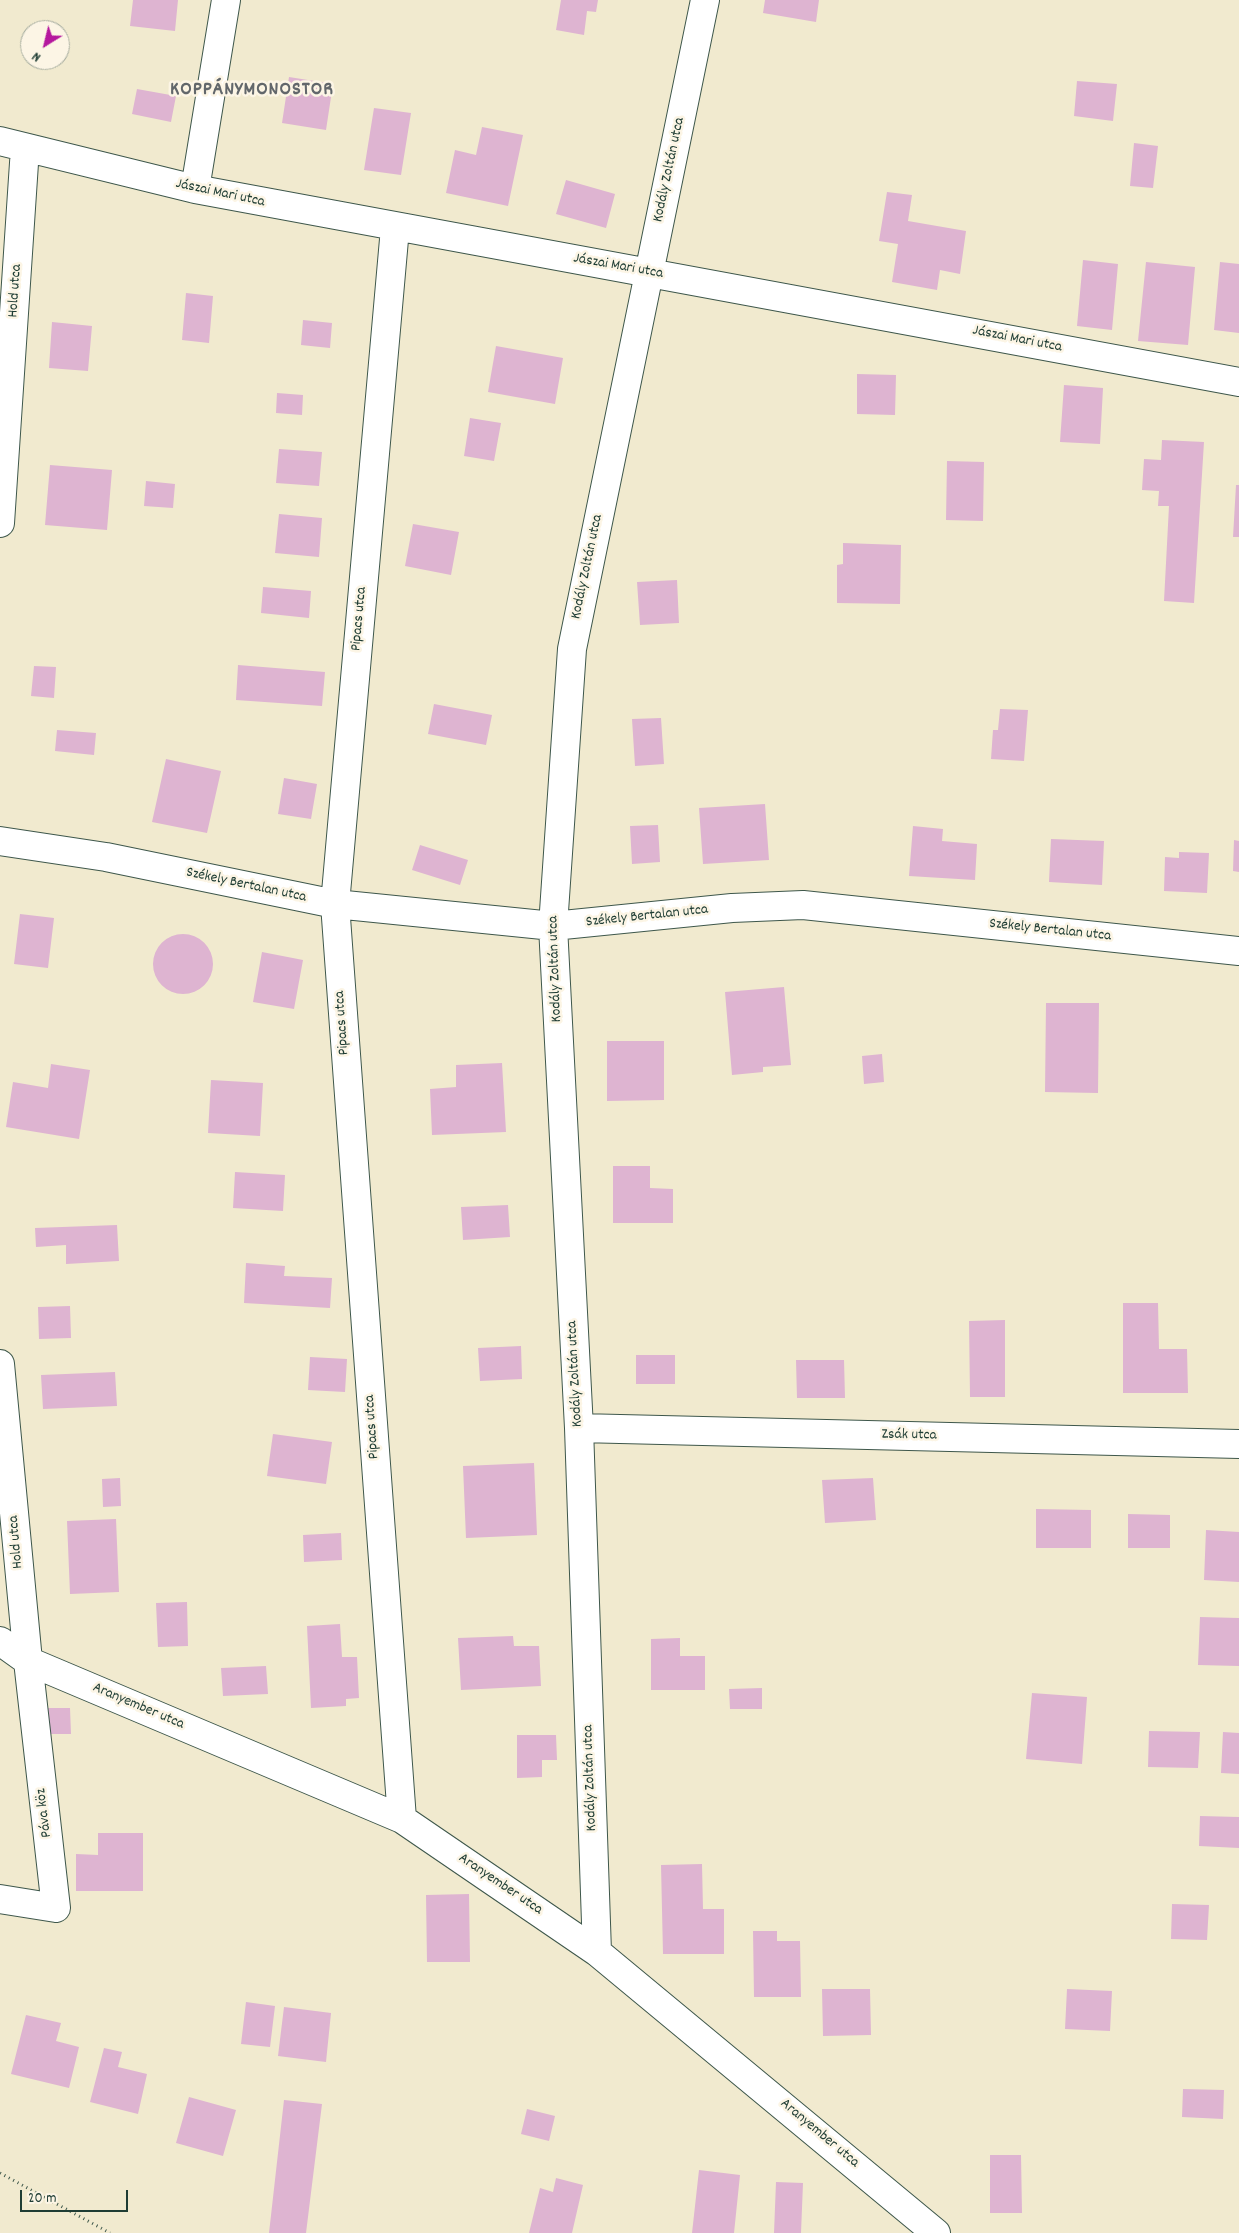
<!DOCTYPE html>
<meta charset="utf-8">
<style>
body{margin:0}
#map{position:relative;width:1239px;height:2233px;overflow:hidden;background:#f1eacf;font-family:Dekko,sans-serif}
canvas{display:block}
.north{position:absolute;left:20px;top:20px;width:50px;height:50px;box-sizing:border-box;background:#fcf5e5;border:1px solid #a4ab9e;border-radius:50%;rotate:216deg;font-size:14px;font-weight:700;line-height:20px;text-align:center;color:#1f3d34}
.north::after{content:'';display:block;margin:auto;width:18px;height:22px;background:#b5179e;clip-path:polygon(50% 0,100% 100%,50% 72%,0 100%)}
.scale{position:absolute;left:20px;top:2190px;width:108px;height:22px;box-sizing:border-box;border:2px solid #1f3d34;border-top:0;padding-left:6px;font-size:15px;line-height:18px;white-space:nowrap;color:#1f3d34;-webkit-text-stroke:4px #fcf5e5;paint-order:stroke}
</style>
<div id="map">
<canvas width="1239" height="2233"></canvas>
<div class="north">N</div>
<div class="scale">20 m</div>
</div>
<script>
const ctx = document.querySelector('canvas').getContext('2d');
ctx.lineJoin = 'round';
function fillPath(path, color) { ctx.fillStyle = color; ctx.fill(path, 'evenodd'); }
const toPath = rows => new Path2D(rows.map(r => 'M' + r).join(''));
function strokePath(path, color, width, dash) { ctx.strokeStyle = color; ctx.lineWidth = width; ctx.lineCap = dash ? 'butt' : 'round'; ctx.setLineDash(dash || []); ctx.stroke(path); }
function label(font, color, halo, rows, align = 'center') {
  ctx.font = font + ' Dekko,sans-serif'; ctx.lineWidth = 5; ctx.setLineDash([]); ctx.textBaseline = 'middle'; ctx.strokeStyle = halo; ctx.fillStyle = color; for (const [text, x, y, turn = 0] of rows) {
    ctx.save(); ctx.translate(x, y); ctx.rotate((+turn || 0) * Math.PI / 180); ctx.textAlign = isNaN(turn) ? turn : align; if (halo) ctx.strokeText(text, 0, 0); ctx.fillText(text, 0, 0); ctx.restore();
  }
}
const building = toPath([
 [133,0,178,0,175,31,130,26],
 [561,0,598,0,596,12,587,11,584,35,556,30],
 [765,0,819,0,816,22,763,13],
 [289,77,333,84,326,130,282,123],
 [1077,81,1117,84,1113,121,1074,116],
 [137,89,176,96,171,122,132,114],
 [374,108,411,113,401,175,364,170],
 [482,127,523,135,508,206,446,193,455,150,476,155],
 [1134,143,1158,146,1153,188,1130,186],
 [566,180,615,194,606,228,556,214],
 [887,192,912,195,908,221,966,231,960,274,940,270,937,290,892,282,898,244,879,241],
 [1083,260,1118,264,1112,330,1077,326],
 [1146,262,1195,267,1188,345,1138,341],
 [1220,262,1239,264,1239,333,1214,330],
 [186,293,213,296,209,343,182,340],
 [303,320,332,323,330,348,301,345],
 [52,322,92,326,88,371,49,368],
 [496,346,563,358,555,404,488,392],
 [857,374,896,375,895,415,857,414],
 [1064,385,1103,388,1100,444,1060,442],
 [277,393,303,395,302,415,276,413],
 [470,418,501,423,494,461,464,456],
 [1162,440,1204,442,1194,603,1164,601,1169,506,1158,506,1159,491,1142,490,1144,459,1161,460],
 [279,449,322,452,319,486,276,483],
 [947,461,984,462,983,521,946,520],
 [50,465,112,470,107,530,45,525],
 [146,481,175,484,173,508,144,506],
 [1236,485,1239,485,1239,537,1233,537],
 [279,514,322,518,319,557,275,553],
 [413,524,459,532,451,575,405,566],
 [843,543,901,545,900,604,837,603,837,565,843,564],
 [677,580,679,623,640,625,637,582],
 [263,587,311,591,309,618,261,613],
 [238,665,325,672,322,706,236,700],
 [34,666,56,667,54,698,31,696],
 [434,704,492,715,486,745,428,734],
 [1000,709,1028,710,1024,761,991,759,993,730,998,730],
 [661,718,664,764,635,766,632,719],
 [57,730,96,733,94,755,55,751],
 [166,759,221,771,207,833,152,822],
 [284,778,317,784,311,819,278,814],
 [765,804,769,860,703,864,699,808],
 [658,825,660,862,632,864,630,826],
 [913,826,943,829,942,841,977,844,975,880,909,876],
 [1051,839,1104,841,1102,885,1049,882],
 [1234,840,1239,841,1239,872,1233,871],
 [420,845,468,860,460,885,412,870],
 [1179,852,1209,853,1207,893,1164,891,1165,857,1179,858],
 [20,914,54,918,48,968,14,964],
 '153 964a30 30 0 1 1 60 0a30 30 0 1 1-60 0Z',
 [262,952,303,960,294,1009,253,1002],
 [784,987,791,1065,763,1067,763,1072,732,1075,725,992],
 [1046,1003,1099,1003,1098,1093,1045,1092],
 [607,1041,664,1041,664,1100,607,1101],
 [882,1054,884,1082,864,1084,862,1056],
 [502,1063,506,1132,432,1135,430,1089,456,1087,456,1065],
 [51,1064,90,1070,79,1139,6,1127,13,1082,48,1088],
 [211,1080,263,1083,260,1136,208,1133],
 [613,1166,650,1166,650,1188,673,1189,673,1223,613,1223],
 [235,1172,285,1175,283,1211,233,1208],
 [508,1205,510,1237,463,1240,461,1207],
 [117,1225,119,1261,66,1264,66,1245,36,1247,35,1228],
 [246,1263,285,1266,284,1276,332,1278,330,1308,244,1303],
 [1123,1303,1158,1303,1159,1349,1187,1349,1188,1393,1123,1393],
 [70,1306,71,1338,39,1339,38,1307],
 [1005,1320,1005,1397,970,1397,969,1321],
 [521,1346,522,1379,480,1381,478,1348],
 [636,1355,675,1355,675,1384,636,1384],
 [310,1357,347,1359,345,1392,308,1390],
 [796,1360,844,1360,845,1398,797,1398],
 [115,1372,117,1406,43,1409,41,1375],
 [273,1434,332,1442,326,1484,267,1476],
 [534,1463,537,1535,466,1538,463,1466],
 [120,1478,121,1506,103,1507,102,1479],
 [873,1478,876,1520,825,1523,822,1480],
 [1036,1509,1091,1510,1091,1548,1036,1548],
 [1128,1514,1170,1515,1170,1548,1128,1548],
 [116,1519,119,1592,70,1594,67,1521],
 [1206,1530,1239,1532,1239,1582,1204,1580],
 [341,1533,342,1560,304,1562,303,1535],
 [187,1602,188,1646,158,1647,156,1603],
 [1200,1617,1239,1618,1239,1666,1198,1665],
 [340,1624,342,1657,357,1657,359,1698,346,1699,346,1706,311,1708,307,1626],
 [513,1636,514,1646,539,1646,541,1686,461,1690,458,1638],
 [680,1638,680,1656,705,1656,705,1690,651,1690,651,1639],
 [266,1666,268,1694,223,1696,221,1668],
 [762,1688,762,1709,730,1709,729,1689],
 [1032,1693,1087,1697,1082,1764,1026,1759],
 [48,1708,70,1708,71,1734,49,1734],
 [1149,1731,1200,1732,1198,1768,1148,1767],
 [1223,1732,1239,1733,1239,1774,1221,1773],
 [517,1735,556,1735,557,1760,542,1760,542,1777,517,1778],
 [1200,1816,1239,1817,1239,1848,1199,1846],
 [98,1833,143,1833,143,1891,76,1891,76,1854,98,1855],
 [702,1864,703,1909,724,1909,724,1954,663,1954,661,1865],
 [469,1894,470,1962,427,1962,426,1895],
 [1172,1904,1209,1905,1207,1940,1171,1939],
 [753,1931,777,1931,777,1941,800,1941,801,1997,754,1997],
 [822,1989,870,1989,871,2035,823,2036],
 [1067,1989,1112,1991,1110,2031,1065,2029],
 [246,2002,275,2006,270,2047,241,2044],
 [284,2007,331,2013,326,2062,278,2056],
 [26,2015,61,2023,56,2041,79,2047,69,2088,11,2074],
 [104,2048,122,2052,118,2067,147,2074,138,2114,90,2102],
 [1183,2089,1224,2090,1223,2119,1182,2117],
 [189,2097,236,2110,223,2156,176,2143],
 [284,2100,322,2104,306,2233,269,2233],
 [527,2109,555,2116,549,2141,521,2134],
 [990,2155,1021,2155,1022,2213,990,2213],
 [699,2170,740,2175,734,2233,692,2233],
 [556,2178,583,2185,572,2233,529,2233,540,2188,553,2192],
 [776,2182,803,2183,801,2233,774,2233]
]);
const path = toPath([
 [0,2173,110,2233]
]);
const street = toPath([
 [0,141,195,189,1239,382],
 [195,189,226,0],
 [395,228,335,904,402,1819],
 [0,523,25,148],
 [0,841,106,857,335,904,553,926,732,908,803,905,1239,951],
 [0,1364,28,1661,56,1908,0,1899],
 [579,1428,1239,1444],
 [0,1641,28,1661,402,1819,597,1952,936,2233],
 [597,1952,579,1428,553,926,572,649,705,0]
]);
const streetNames = [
 ["Kodály Zoltán utca",670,170,-78],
 ["Jászai Mari utca",220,194,12],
 ["Jászai Mari utca",618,267,10],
 ["Hold utca",16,291,-86],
 ["Jászai Mari utca",1017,340,11],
 ["Kodály Zoltán utca",588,567,-78],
 ["Pipacs utca",360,619,-85],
 ["Székely Bertalan utca",246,886,12],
 ["Székely Bertalan utca",647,917,-6],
 ["Székely Bertalan utca",1050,931,6],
 ["Kodály Zoltán utca",556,969,-92],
 ["Pipacs utca",343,1023,-94],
 ["Kodály Zoltán utca",576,1374,-93],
 ["Pipacs utca",373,1427,-94],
 ["Zsák utca",909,1436,1],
 ["Hold utca",17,1542,-95],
 ["Aranyember utca",138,1707,23],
 ["Kodály Zoltán utca",591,1778,-92],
 ["Páva köz",45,1813,-97],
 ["Aranyember utca",500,1885,34],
 ["Aranyember utca",819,2134,40]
];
const districtNames = [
 ["KOPPÁNYMONOSTOR",252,91]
];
fillPath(building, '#deb4d1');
strokePath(street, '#3e574b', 30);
strokePath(path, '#3e574b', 3, [1, 4]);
strokePath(street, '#fff', 28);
label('15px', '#1f3d34', '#fcf5e5', streetNames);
ctx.letterSpacing = '1px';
label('bold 20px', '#62676b', '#fcf5e5', districtNames);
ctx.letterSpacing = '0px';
</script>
